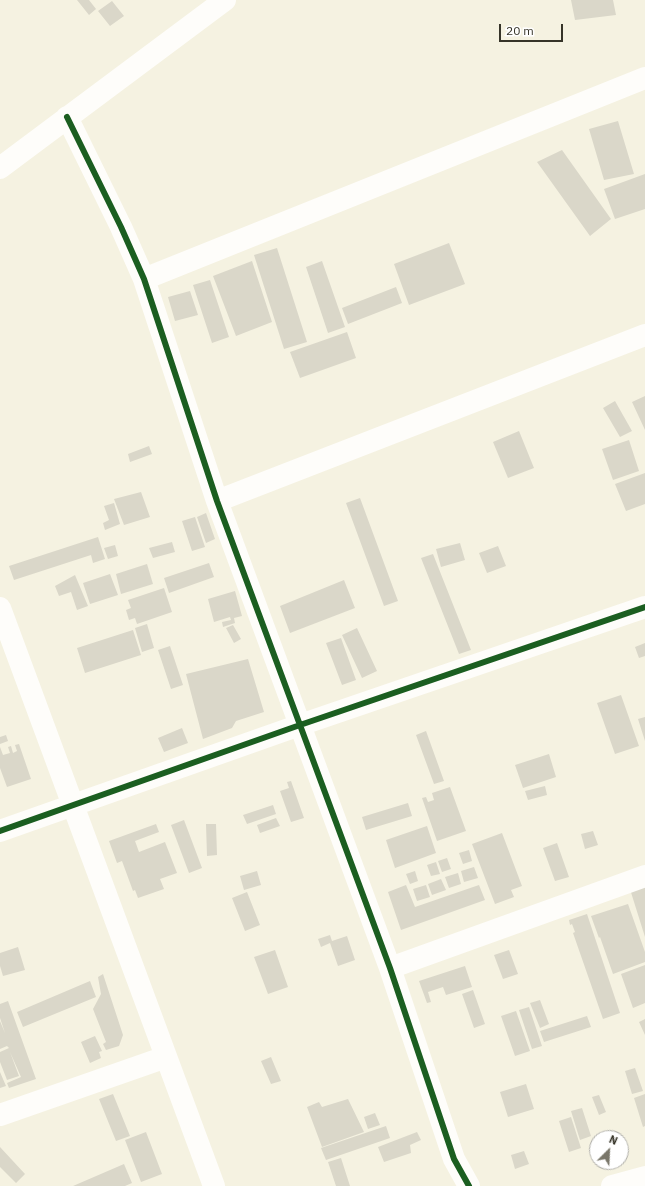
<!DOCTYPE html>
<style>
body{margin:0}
#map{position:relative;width:645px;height:1186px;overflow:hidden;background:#f5f2e1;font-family:"IBM Plex Sans",sans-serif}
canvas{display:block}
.north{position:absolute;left:589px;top:1130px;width:40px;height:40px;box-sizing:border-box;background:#fff;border:1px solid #afaea9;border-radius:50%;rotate:24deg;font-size:11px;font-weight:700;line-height:16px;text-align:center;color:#363428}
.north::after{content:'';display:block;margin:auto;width:14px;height:18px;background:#797669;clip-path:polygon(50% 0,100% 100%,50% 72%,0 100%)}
.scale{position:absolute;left:499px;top:24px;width:64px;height:18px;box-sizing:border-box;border:2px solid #363428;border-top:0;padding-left:5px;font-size:12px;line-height:14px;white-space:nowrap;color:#363428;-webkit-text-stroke:3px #fff;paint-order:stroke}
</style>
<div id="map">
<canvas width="645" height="1186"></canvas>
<div class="north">N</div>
<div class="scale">20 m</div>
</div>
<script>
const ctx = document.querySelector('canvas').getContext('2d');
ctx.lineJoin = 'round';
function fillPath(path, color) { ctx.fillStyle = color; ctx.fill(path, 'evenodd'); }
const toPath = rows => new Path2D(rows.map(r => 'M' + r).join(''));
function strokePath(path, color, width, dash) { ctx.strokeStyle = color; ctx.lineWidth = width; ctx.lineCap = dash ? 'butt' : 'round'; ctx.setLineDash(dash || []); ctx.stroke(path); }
const building = toPath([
 [77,0,89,0,96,9,89,15],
 [571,0,613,0,616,15,575,20],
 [112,1,124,16,110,26,98,11],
 [618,121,634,174,604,180,589,129],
 [562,150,611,219,590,236,537,162],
 [645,174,645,209,615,219,604,189],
 [449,243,465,284,409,305,394,264],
 [277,248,307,342,284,349,254,255],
 [252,261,272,322,236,336,213,276],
 [322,261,345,327,328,333,306,267],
 [210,280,229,337,212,343,193,285],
 [396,287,402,303,348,324,342,308],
 [190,291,198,315,175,321,168,297],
 [347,332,356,358,300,378,290,352],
 [645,396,645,430,632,402],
 [615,401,632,431,620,437,603,408],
 [519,431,534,468,508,478,493,442],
 [629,440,639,471,613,480,602,449],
 [149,446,152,454,130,462,128,454],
 [645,473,645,504,626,511,615,484],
 [141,492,150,517,124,525,114,499],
 [360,498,398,601,384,606,346,503],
 [114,503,120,524,105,530,103,523,109,520,104,506],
 [206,513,215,539,206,543,197,517],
 [195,517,205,547,192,551,182,521],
 [98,537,105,559,93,563,91,555,14,580,9,566],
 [172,542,175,552,153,558,149,548],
 [460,543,465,560,441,567,436,549],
 [115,545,118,556,108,559,104,548],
 [498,546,506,566,487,573,479,553],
 [433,554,471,650,459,654,421,558],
 [209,563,214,577,169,593,164,578],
 [147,564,153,584,121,594,116,574],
 [110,574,118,595,90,604,83,583],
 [75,575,88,606,77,610,71,592,59,596,55,586],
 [344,580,355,608,290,633,280,606],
 [164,588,172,612,137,624,135,618,129,620,126,610,131,608,128,600],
 [235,591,242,616,234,618,235,623,223,627,222,622,231,620,230,617,214,622,208,599],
 [147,624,154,648,142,652,135,628],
 [233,625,241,639,234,643,226,628],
 [357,628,377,671,362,678,342,635],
 [133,630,141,655,85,673,77,648],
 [341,638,356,680,342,685,326,643],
 [645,643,645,656,639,658,635,647],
 [170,646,183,685,171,689,158,650],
 [248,659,264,712,236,721,232,728,203,739,186,674],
 [621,695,639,746,615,754,597,703],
 [645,717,645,741,638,719],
 [182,728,188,743,164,752,158,738],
 [426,731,444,781,434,784,416,735],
 [6,735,8,741,0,744,0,737],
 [19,744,31,779,7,787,0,768,0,747,3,755,10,753,8,747,11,746,13,753,17,751,15,745],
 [549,754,556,777,523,788,515,765],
 [291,781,304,818,291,822,280,791,289,788,287,782],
 [545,786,547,795,528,800,525,791],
 [450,787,466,831,437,841,422,798,426,797,428,802,434,800,432,793],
 [408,803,412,816,366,830,362,817],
 [273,805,276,814,247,824,243,815],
 [276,818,280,826,260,833,257,825],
 [184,820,202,868,189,873,171,825],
 [156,824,159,832,135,841,139,852,165,842,177,873,160,879,164,889,138,898,135,890,133,891,122,861,117,863,109,841],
 [206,824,216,824,217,855,207,856],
 [427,826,436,853,395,868,386,840],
 [593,831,598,845,585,849,581,834],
 [502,833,522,886,511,890,514,897,495,904,472,844],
 [557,843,569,877,555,881,543,848],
 [469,850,472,861,463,864,459,853],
 [447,858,451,869,442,872,438,861],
 [436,862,440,874,431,876,427,865],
 [474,867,478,878,464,882,461,871],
 [257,871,261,885,244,890,240,876],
 [415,871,418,881,410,884,406,874],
 [458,873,461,884,449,888,445,877],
 [441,879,446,890,432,895,428,884],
 [645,881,645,937,629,886],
 [406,885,415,907,479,885,485,900,401,930,388,892],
 [426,885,430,897,417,901,413,889],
 [247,892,260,925,245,931,232,898],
 [628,904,645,952,645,962,613,974,600,937,599,938,591,916],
 [587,914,620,1013,603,1019,573,933,575,932,572,924,570,925,569,920],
 [330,935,332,941,347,936,355,960,338,966,330,943,321,947,318,939],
 [18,947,25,970,3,976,0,966,0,953],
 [275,950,288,987,268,994,254,957],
 [509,950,518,974,503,979,494,955],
 [645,965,645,1003,633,1008,621,974],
 [465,966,472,987,446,995,443,987,428,992,431,1002,427,1003,419,981],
 [103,974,123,1035,119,1046,106,1050,103,1044,106,1042,93,1009,101,994,98,977],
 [90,981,96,997,23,1027,17,1012],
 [473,990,485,1024,474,1028,462,994],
 [540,1000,549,1024,540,1028,530,1003],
 [8,1001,36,1079,9,1088,7,1083,21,1077,10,1052,19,1076,7,1080,0,1062,0,1052,9,1048,7,1046,0,1049,0,1021,5,1033,0,1018,0,1004],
 [529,1007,542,1046,532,1049,519,1010],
 [516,1011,530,1051,515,1056,501,1016],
 [587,1016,591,1027,544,1042,540,1031],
 [645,1019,645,1035,639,1022],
 [95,1036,102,1051,99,1052,101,1058,90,1063,81,1042],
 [271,1057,281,1081,271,1084,261,1061],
 [635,1068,643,1091,632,1094,625,1071],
 [0,1072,6,1086,0,1088],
 [526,1084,534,1109,508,1117,500,1092],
 [113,1094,130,1136,116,1141,99,1099],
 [645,1094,645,1126,643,1127,634,1098],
 [599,1095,606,1112,599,1115,592,1097],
 [348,1099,364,1132,322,1147,307,1107,319,1102,322,1107],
 [582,1108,591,1136,580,1140,571,1111],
 [375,1113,380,1125,368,1129,364,1117],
 [571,1117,581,1148,569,1152,559,1121],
 [386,1126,390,1138,326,1160,321,1148],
 [146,1132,162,1174,141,1182,125,1140],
 [417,1132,421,1140,410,1145,411,1153,384,1162,378,1147],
 [0,1147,25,1174,16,1183,0,1167],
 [524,1151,529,1164,515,1169,511,1155],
 [341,1158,350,1186,336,1186,328,1162],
 [124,1164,132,1183,125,1186,73,1186]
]);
const minor = toPath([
 [67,117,121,227,144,279,217,501,390,968,454,1159,469,1186],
 [0,168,225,0],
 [144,279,645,78],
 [217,501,645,335],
 [0,608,214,1186],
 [0,831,300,725,645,607],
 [390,968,645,876],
 [0,1115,166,1057],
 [612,1186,645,1177]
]);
const cycleway = toPath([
 [67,117,121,227,144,279,217,501,390,968,454,1159,469,1186],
 [0,831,300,725,645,607]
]);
fillPath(building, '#dad7c9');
strokePath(minor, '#fefdfa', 22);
strokePath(cycleway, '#1b5e20', 6);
</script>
